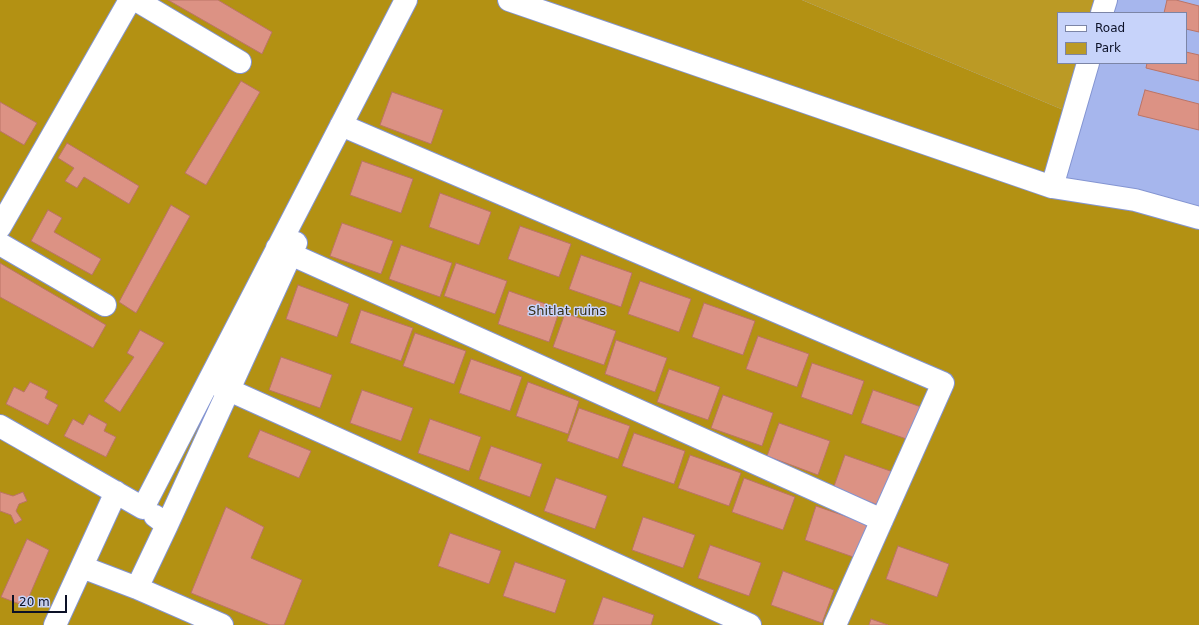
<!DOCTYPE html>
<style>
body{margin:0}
#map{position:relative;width:1199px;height:625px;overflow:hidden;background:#b6c5f9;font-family:"DejaVu Sans",sans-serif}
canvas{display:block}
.legend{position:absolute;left:1057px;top:12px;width:130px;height:52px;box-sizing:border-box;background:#c7d3fa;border:1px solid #7c85a6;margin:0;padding:5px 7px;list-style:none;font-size:12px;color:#0c1127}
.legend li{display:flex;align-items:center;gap:8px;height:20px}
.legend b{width:20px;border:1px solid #7c85a6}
.scale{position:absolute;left:12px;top:595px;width:55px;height:18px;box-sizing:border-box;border:2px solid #0c1127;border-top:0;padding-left:5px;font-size:12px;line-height:14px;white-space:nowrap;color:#0c1127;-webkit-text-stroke:3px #c7d3fa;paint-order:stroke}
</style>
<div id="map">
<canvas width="1199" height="625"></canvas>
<ul class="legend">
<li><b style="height:5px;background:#fff"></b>Road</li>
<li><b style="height:11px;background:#bb9a25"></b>Park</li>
</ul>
<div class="scale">20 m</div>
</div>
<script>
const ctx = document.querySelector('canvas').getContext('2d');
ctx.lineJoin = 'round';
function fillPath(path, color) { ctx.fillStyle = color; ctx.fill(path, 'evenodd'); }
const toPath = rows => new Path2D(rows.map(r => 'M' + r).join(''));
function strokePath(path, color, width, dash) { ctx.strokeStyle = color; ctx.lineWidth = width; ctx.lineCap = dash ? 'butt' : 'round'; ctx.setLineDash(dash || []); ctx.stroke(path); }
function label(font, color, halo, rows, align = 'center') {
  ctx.font = font + ' "DejaVu Sans",sans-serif'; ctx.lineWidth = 3; ctx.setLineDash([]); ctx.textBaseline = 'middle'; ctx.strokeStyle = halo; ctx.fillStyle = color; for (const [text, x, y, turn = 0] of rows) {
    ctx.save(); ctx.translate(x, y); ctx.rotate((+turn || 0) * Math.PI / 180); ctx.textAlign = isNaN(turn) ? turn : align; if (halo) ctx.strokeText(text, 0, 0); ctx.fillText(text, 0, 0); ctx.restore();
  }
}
const built = toPath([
 [1106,0,1199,0,1199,218,1052,187,1088,63,1186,63,1186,13,1102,13]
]);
const green = toPath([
 [802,0,1106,0,1102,13,1058,13,1058,63,1088,63,1073,114]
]);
const forest = toPath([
 [0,0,802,0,1073,114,1052,187,1199,218,1199,625,0,625]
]);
const building = toPath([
 [168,0,218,0,272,32,262,54,168,0],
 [1167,0,1176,0,1199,6,1199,32,1186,29,1186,13,1164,13,1167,0],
 [1186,52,1199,55,1199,81,1146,68,1147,63,1186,63,1186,52],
 [241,81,260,92,206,185,185,173,241,81],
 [1145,90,1199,104,1199,130,1138,115,1145,90],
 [392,92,443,110,431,144,380,125,392,92],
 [0,102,37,123,24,145,0,131,0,102],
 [67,143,139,186,129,204,84,177,77,188,65,181,74,168,58,158,67,143],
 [362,161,413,179,401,213,350,195,362,161],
 [440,193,491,212,479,245,429,227,440,193],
 [171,205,190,216,136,313,119,302,171,205],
 [48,210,62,218,54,232,101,259,92,275,31,241,48,210],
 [342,223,393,241,381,274,330,256,342,223],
 [520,226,571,244,559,277,508,259,520,226],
 [401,245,452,263,440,297,389,279,401,245],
 [581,255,632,273,621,307,569,289,581,255],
 [0,263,106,325,93,348,0,297,0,263],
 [456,263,507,281,495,314,444,296,456,263],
 [640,281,691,299,679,332,628,314,640,281],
 [298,285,349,304,337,337,286,319,298,285],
 [509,291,560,309,549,342,498,324,509,291],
 [704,303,755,321,743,355,692,337,704,303],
 [361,310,413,328,401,361,350,343,361,310],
 [565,313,616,331,604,365,553,347,565,313],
 [140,330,164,343,120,412,104,401,134,357,127,353,140,330],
 [415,333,466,351,454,384,403,366,415,333],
 [758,336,809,354,797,387,746,369,758,336],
 [616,340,667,358,655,392,605,374,616,340],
 [281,357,332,375,320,408,269,390,281,357],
 [471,359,522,377,510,411,459,393,471,359],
 [812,363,864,381,852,415,801,397,812,363],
 [669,369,720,387,708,420,657,402,669,369],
 [30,382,48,391,45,398,58,405,48,425,6,404,14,387,24,392,30,382],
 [528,382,579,401,568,434,516,416,528,382],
 [362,390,413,408,401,441,350,423,362,390],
 [873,390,924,408,912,441,861,423,873,390],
 [723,395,773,413,762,446,711,428,723,395],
 [579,408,630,426,618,459,567,441,579,408],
 [89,414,107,424,104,431,116,437,106,457,64,436,73,419,83,425,89,414],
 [430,419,481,437,469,471,418,453,430,419],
 [779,423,830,441,818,475,767,456,779,423],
 [260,430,311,451,299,478,248,457,260,430],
 [634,433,685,451,674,484,622,466,634,433],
 [491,446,542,464,530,497,479,479,491,446],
 [690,455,741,473,729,506,678,488,690,455],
 [845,455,896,473,884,507,833,489,845,455],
 [556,478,607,496,595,529,544,511,556,478],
 [744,478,795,497,783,530,732,512,744,478],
 [0,492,13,496,23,492,27,501,19,504,16,511,22,520,15,524,11,515,0,511,0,492],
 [816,506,868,524,856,558,805,540,816,506],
 [226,507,264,527,251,558,302,580,284,625,270,625,191,593,226,507],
 [643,517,695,535,683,568,632,550,643,517],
 [450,533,501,551,489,584,438,566,450,533],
 [27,539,49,550,25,606,1,597,27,539],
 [710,545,761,563,749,596,698,578,710,545],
 [898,546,949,564,937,597,886,579,898,546],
 [515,562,566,580,555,613,503,596,515,562],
 [783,571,834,590,822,623,771,605,783,571],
 [603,597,654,615,651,625,593,625,603,597],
 [871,619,888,625,869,625,871,619]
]);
const minor = toPath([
 [136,0,240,62],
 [509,0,1052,187,1088,63],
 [1102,13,1106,0],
 [341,125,943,383,835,625],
 [1052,187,1135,200,1199,218],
 [0,227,130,0],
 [0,244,105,305],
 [277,248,882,520],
 [209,381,750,625],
 [0,426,143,508,406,0],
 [167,525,296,243],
 [82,567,137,588,167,525,155,516],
 [137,588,222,625],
 [55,625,116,492]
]);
const parkNames = [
 ["Shitlat ruins",567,312]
];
fillPath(built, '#a6b6ed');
fillPath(green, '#bb9a25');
fillPath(forest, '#b39113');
fillPath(building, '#dc9284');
strokePath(building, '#bb7466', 1);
strokePath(minor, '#8495d2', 24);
strokePath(minor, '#fff', 22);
label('13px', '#342c15', '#c7d3fa', parkNames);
</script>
